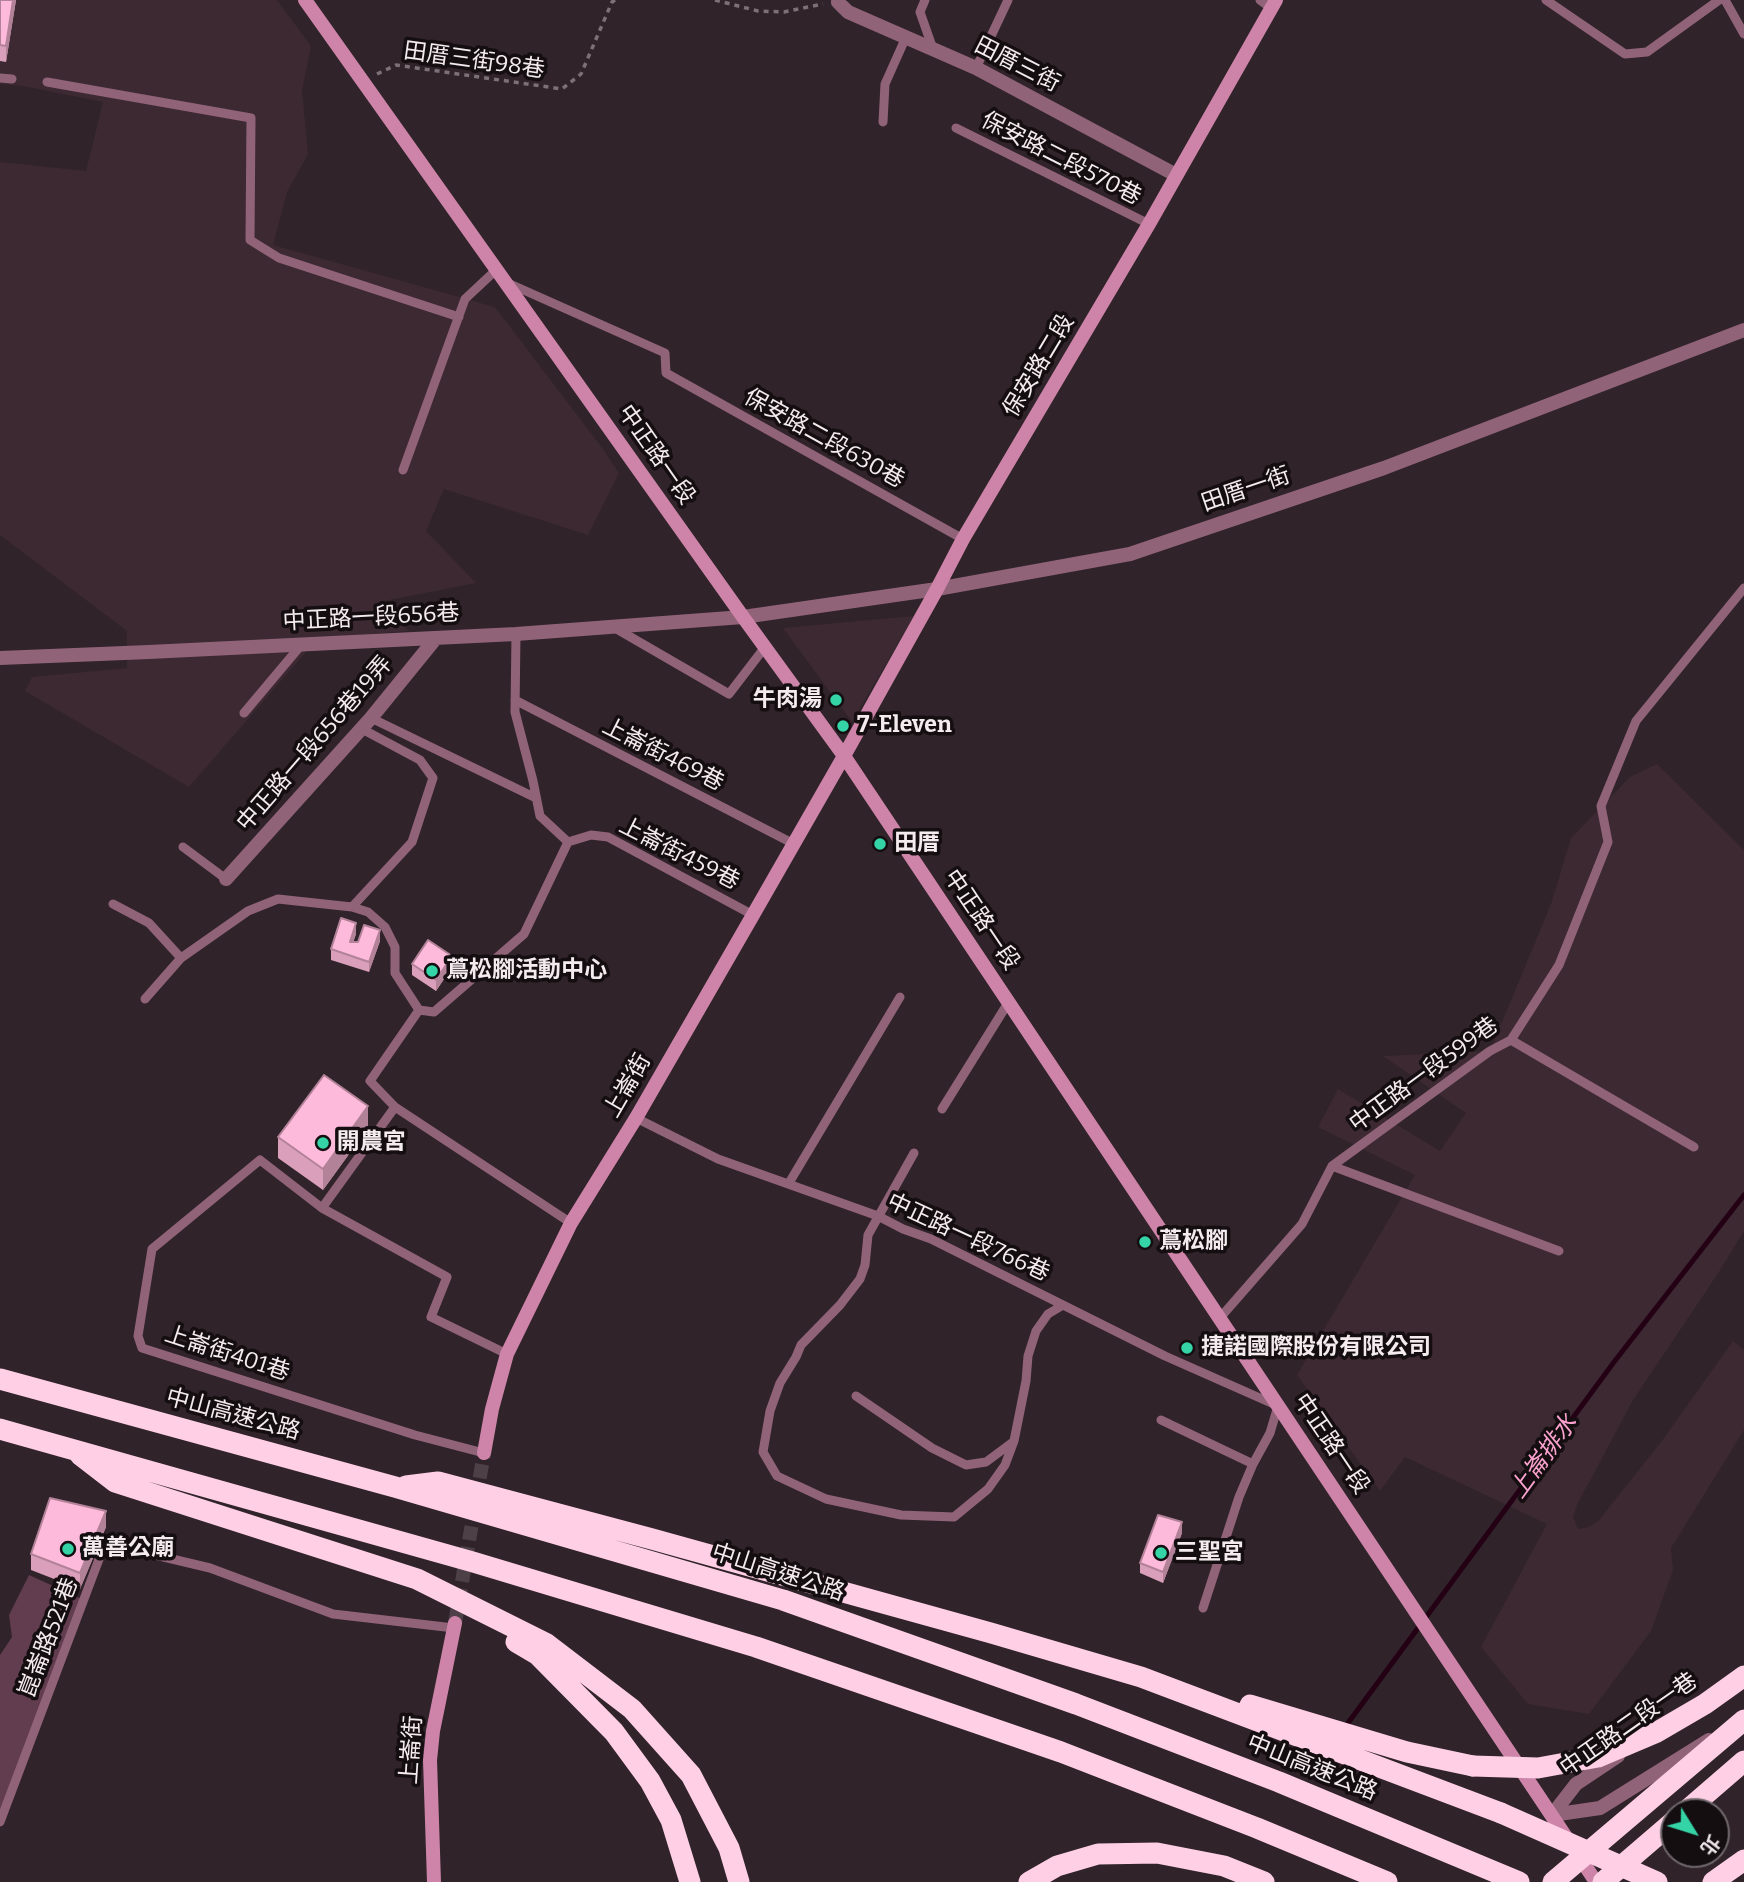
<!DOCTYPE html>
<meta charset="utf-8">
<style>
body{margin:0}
#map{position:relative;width:1744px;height:1882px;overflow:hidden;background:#302329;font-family:Bitter,"Noto Sans TC",serif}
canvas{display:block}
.north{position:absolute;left:1660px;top:1798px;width:70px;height:70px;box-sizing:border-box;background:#140e11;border:2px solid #6e666a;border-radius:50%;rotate:128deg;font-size:19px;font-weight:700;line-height:28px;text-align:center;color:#f4ebef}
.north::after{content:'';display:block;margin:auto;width:24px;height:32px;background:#35d4a7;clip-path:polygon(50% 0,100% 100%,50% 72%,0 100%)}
</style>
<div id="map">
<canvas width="1744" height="1882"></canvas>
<div class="north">北</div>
</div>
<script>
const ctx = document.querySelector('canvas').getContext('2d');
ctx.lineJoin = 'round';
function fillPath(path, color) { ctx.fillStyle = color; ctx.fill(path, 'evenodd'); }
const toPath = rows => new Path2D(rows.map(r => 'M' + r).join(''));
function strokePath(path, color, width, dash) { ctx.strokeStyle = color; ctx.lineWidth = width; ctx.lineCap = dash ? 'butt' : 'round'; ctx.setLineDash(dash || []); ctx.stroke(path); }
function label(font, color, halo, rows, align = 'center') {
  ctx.font = font + ' Bitter,"Noto Sans TC",serif'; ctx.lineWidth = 7; ctx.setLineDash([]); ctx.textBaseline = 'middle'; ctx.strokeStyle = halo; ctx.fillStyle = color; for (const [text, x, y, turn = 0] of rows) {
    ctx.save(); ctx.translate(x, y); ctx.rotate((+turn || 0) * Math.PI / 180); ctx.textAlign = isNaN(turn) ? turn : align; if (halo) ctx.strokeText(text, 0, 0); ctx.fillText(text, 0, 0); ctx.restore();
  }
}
const built = toPath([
 [0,0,277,0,311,46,302,91,308,154,287,192,273,245,495,307,603,449,619,473,588,535,444,489,426,531,476,583,379,602,409,631,318,638,189,787,25,691,32,677,127,668,127,631,0,535,0,162,86,171,103,102,23,86,0,84],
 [914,616,852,722,783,628],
 [1657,764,1744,850,1744,1231,1717,1275,1633,1400,1578,1503,1573,1517,1578,1529,1589,1527,1599,1520,1661,1442,1733,1341,1744,1350,1744,1430,1671,1548,1673,1570,1651,1631,1589,1714,1528,1704,1481,1647,1547,1524,1405,1457,1380,1491,1297,1375,1415,1175,1318,1127,1338,1089,1440,1151,1466,1113,1383,1056,1490,1051,1551,904,1571,838,1630,777]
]);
const green = toPath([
 [29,1575,84,1600,0,1822,0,1655,12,1637,9,1615]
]);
const stream = toPath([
 [1348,1723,1614,1362,1744,1195]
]);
const secondaryTunnel = toPath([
 [455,1623,484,1453]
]);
const path = toPath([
 [715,0,758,11,784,12,823,4],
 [377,74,396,65,562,89,581,74,612,2,615,0]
]);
const lane = toPath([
 [925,0,920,12,933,49],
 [1260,0,1271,8],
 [1546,0,1625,54,1647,52,1719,0],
 [1725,0,1744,34],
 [976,68,1008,0],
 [0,78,12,79],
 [47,82,251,118,250,240,279,258,459,317],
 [883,122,885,84,906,37],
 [956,128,1149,224],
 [510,284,665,353,666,373,963,539],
 [403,470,465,299,496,270],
 [615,628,729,694,765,647],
 [516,634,515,712,533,781,540,816,568,842],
 [515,700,794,844],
 [244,713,302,644],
 [371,718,536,798],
 [183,847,226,879],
 [113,904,149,923,181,958],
 [352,907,412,842,433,778,420,760,362,729],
 [145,999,181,958,248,911,278,899,352,907,368,912,385,927,395,947,395,973,419,1010,434,1012,524,934,568,842,591,835,608,837,753,915],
 [419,1010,370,1081,395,1107,571,1223],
 [1511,1040,1694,1147],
 [942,1109,1008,1003],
 [636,1118,718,1159,878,1216,903,1229,931,1239,1165,1356,1278,1406,1270,1433,1253,1464,1239,1497,1203,1608],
 [914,1153,868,1235,865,1265,860,1279,840,1305,801,1345,796,1357,780,1383,770,1411,763,1452,777,1476,826,1499,901,1515,954,1517,988,1489,1005,1465,1014,1441,1026,1381,1028,1356,1036,1331,1048,1314,1063,1305],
 [1332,1166,1559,1251],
 [789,1183,900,997],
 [322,1208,395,1107],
 [1219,1319,1302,1224,1332,1166,1490,1051,1511,1040,1559,965,1608,842,1601,806,1636,721,1744,588],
 [856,1396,932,1448,966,1465,986,1462,1013,1442],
 [1161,1420,1253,1464],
 [484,1453,415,1435,142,1348,138,1336,152,1249,260,1160,322,1208,447,1277,431,1317,507,1354],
 [0,1822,104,1546,151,1554,210,1568,333,1614,454,1628]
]);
const street = toPath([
 [839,0,838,2,848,12,976,68,1176,175],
 [0,658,149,652,516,634,743,617,937,589,1130,554,1384,468,1744,330],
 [226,879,371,718,436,638],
 [1552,1815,1576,1784,1618,1756],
 [1552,1815,1600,1808,1709,1740]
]);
const secondary = toPath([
 [305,0,743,617,844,756,1596,1882],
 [484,1453,492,1409,507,1354,571,1223,636,1118,753,915,844,756,937,589,963,539,1149,224,1276,0],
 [434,1882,430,1760,433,1731,455,1623]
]);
const highway = toPath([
 [0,1379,395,1487,783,1600,1076,1704,1279,1782,1519,1882],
 [0,1429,473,1562,756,1647,1061,1752,1257,1828,1387,1882],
 [80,1455,115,1482,417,1579,547,1644,632,1709,691,1775,729,1848,739,1882],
 [406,1486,438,1482,652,1539,991,1633,1141,1677,1501,1813],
 [516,1642,538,1655,614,1732,650,1781,671,1820,690,1882],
 [1250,1705,1407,1752,1473,1766],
 [1685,1812,1744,1761],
 [1029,1882,1057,1866,1098,1854,1157,1853,1224,1866,1264,1882],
 [1713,1882,1744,1860]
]);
const highwayBridge = toPath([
 [1473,1766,1538,1768,1598,1757,1657,1732,1705,1704,1744,1676],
 [1501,1813,1657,1882],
 [1553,1882,1744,1720],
 [1603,1882,1674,1821]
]);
const wall = toPath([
 [0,0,16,0,6,62,0,61],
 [356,934,353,942,380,941,369,972,331,960,331,949],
 [412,964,452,967,436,991,412,975],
 [368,1128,323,1190,278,1158,278,1137],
 [106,1527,80,1589,31,1570,31,1554],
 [1182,1533,1163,1583,1140,1573,1140,1563]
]);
const shadedWall = toPath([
 [13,0,16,0,6,62,6,46],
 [356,923,356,934,350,953,350,942],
 [380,930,380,941,369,972,369,962],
 [452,956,452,967,436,991,436,980],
 [368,1106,368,1128,323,1190,323,1169],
 [106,1511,106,1527,80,1589,80,1573],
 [1182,1522,1182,1533,1163,1583,1163,1572]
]);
const building = toPath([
 [0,0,13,0,6,46,0,45,0,0],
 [341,918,356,923,350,942,358,942,364,925,380,930,369,962,331,949,341,918],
 [428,940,452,956,436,980,412,964,428,940],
 [324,1075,368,1106,323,1169,278,1137,324,1075],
 [50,1498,106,1511,80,1573,31,1554,50,1498],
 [1158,1515,1182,1522,1163,1572,1140,1563,1158,1515]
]);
const markers = [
 [836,700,7,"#35d4a7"],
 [843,726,7,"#35d4a7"],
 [880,844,7,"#35d4a7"],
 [432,971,7,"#35d4a7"],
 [323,1143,7,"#35d4a7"],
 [1145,1242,7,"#35d4a7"],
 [1187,1348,7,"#35d4a7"],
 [68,1549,7,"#35d4a7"],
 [1161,1553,7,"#35d4a7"]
];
const streetNames = [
 ["田厝三街98巷",474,61,8],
 ["田厝三街",1017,65,27],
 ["保安路二段570巷",1061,159,27],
 ["保安路二段",1039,366,-59],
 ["保安路二段630巷",824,439,29],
 ["中正路一段",656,455,55],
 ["田厝一街",1246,490,-19],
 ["中正路一段656巷",371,618,-3],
 ["中正路一段656巷19弄",315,744,-49],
 ["上崙街469巷",663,755,27],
 ["上崙街459巷",679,854,27],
 ["中正路一段",981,920,56],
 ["中正路一段599巷",1424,1075,-36],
 ["上崙街",628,1086,-60],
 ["中正路一段766巷",968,1238,25],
 ["上崙街401巷",227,1354,18],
 ["中山高速公路",233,1415,15],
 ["中正路一段",1331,1444,56],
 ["中山高速公路",778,1573,18],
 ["崑崙路521巷",49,1638,-69],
 ["中正路二段一巷",1629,1725,-35],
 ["上崙街",412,1750,-86],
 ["中山高速公路",1312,1768,22]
];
const poiNames = [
 ["牛肉湯",822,700,"right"],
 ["7-Eleven",857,726],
 ["田厝",894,844],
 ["蔦松腳活動中心",446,971],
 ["開農宮",337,1143],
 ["蔦松腳",1159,1242],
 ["捷諾國際股份有限公司",1201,1348],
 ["萬善公廟",82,1549],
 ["三聖宮",1175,1553]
];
const waterNames = [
 ["上崙排水",1544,1457,-54]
];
fillPath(built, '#3d2932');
fillPath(green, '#623c4f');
strokePath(stream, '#240015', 5);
strokePath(secondaryTunnel, '#4d4147', 14, [14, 7]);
strokePath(path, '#7c7176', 3.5, [5, 5]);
strokePath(lane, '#916379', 9);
strokePath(street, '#916379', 14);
strokePath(secondary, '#cd84a8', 14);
strokePath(highway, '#fecfe5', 21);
strokePath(highwayBridge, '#fecfe5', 21);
fillPath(wall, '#daa0bb');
fillPath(shadedWall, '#b28299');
fillPath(building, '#febada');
strokePath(building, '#b28299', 2);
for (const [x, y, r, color] of markers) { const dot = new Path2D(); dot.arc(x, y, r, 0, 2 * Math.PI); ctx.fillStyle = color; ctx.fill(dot); strokePath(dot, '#140e11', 2.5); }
label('23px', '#f4ebef', '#140e11', streetNames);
label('bold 23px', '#f4ebef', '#140e11', poiNames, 'left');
label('italic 24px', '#fba2ce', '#140e11', waterNames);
</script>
